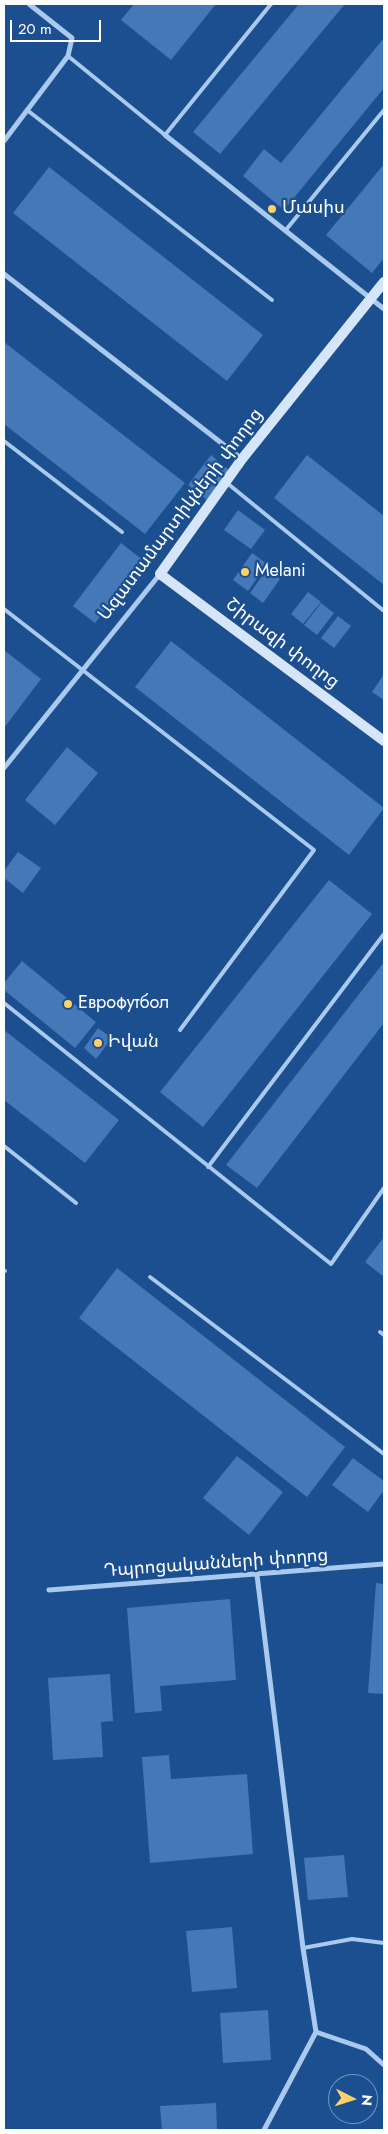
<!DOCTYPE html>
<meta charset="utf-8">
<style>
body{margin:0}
#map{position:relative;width:388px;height:2134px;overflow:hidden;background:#1b4f8f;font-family:Jost,sans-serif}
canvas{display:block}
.frame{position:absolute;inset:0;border:5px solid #fff;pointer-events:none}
.north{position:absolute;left:328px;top:2074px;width:50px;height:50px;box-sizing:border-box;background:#1b4f8f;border:1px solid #7695bc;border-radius:50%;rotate:95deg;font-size:14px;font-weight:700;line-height:20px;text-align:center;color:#fff}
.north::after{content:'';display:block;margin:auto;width:18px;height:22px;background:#ffd166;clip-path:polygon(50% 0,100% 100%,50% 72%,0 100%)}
.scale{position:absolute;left:10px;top:20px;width:91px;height:22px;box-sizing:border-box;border:2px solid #fff;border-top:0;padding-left:6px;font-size:15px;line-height:18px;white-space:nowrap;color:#fff;-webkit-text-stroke:4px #1b4f8f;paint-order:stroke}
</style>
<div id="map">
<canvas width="388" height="2134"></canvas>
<div class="frame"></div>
<div class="north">N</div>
<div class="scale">20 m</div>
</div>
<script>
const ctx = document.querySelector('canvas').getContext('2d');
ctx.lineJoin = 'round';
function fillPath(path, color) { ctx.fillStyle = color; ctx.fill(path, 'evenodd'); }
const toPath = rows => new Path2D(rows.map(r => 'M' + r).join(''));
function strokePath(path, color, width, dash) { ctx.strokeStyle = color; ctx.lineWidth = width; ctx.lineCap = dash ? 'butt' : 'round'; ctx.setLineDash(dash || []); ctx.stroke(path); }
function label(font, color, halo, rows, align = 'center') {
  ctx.font = font + ' Jost,"Noto Sans Armenian",sans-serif'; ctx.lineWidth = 4.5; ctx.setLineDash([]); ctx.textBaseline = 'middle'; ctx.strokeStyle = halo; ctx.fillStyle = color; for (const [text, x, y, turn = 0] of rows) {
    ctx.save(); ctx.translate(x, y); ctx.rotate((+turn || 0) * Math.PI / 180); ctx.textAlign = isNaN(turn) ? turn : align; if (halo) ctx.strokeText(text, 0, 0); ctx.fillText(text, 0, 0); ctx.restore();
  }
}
const building = toPath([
 [134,4,216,4,171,60,121,20],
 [299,4,345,4,220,154,193,132],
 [384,38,384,88,284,210,243,176,264,149,281,163],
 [384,164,384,258,372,273,326,235],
 [49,167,263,335,227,381,13,213],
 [4,342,185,483,145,534,4,424],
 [211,455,229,470,207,500,188,485],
 [307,455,384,516,384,585,274,498],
 [238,510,265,530,251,549,224,530],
 [121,543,144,561,95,623,73,606],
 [252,553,267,564,248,591,233,580],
 [267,569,280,579,263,603,250,593],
 [308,592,321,602,303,624,291,614],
 [321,603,334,613,317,635,304,625],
 [338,616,351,626,334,648,321,638],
 [171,641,384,808,349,855,135,687],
 [4,650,41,679,4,728],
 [384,674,384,700,372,692],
 [67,747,98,773,55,825,25,800],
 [18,852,41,868,23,893,4,878,4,871],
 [329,880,372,914,203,1127,160,1092],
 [22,961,96,1022,75,1048,4,990,4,983],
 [384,962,384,1023,257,1188,226,1165],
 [98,1028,112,1038,96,1059,84,1048],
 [4,1030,119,1120,85,1163,4,1100],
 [384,1237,384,1277,365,1262],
 [117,1268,345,1447,307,1497,79,1318],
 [237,1456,283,1492,249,1535,203,1498],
 [353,1458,384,1481,384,1490,368,1512,332,1485],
 [376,1583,384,1584,384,1694,368,1693],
 [230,1599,236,1680,160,1686,162,1711,135,1713,127,1608],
 [110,1674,113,1721,101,1722,103,1757,53,1760,48,1678],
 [169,1755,171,1779,247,1774,253,1854,150,1863,142,1757],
 [344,1855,348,1897,308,1900,304,1858],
 [232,1927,237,1988,192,1992,186,1931],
 [268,2010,271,2060,223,2063,220,2013],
 [216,2103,217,2130,162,2130,160,2106]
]);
const lane = toPath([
 [68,56,165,135,271,4],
 [27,110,272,300],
 [285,231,384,110],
 [4,441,122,532],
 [227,483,384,611],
 [4,609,314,850,180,1030],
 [4,1003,331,1264,384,1188],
 [4,1146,76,1203],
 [208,1167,384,934],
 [4,1271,5,1271],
 [150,1277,384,1454],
 [380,1332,384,1335],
 [303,1948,352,1939,384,1943]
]);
const street = toPath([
 [165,135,384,309],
 [4,141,68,56,72,38,29,4],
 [4,274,242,459],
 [4,768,160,574],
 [257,1575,303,1948,316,2032,264,2130],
 [49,1590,384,1564],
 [316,2032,366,2049,384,2065]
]);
const secondary = toPath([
 [384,282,242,459,160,574,384,741]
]);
const markers = [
 [272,209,5,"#ffd166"],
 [245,572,5,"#ffd166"],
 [68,1004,5,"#ffd166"],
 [98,1043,5,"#ffd166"]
];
const poiNames = [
 ["Մասիս",282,209],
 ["Melani",255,572],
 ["Еврофутбол",78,1004],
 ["Իվան",108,1043]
];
const streetNames = [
 ["Ազատամարտիկների փողոց",181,515,-53],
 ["Շիրազի փողոց",282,644,37],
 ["Դպրոցականների փողոց",216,1564,-4]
];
fillPath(building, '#4478b7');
strokePath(lane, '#a9c9ee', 4);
strokePath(street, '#a9c9ee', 5);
strokePath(secondary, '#d6e6fa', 10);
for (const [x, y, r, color] of markers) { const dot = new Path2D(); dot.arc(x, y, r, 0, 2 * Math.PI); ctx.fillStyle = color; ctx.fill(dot); strokePath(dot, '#1b4f8f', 2); }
label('18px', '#fff', '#1b4f8f', poiNames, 'left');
label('18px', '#fff', '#1b4f8f', streetNames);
</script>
